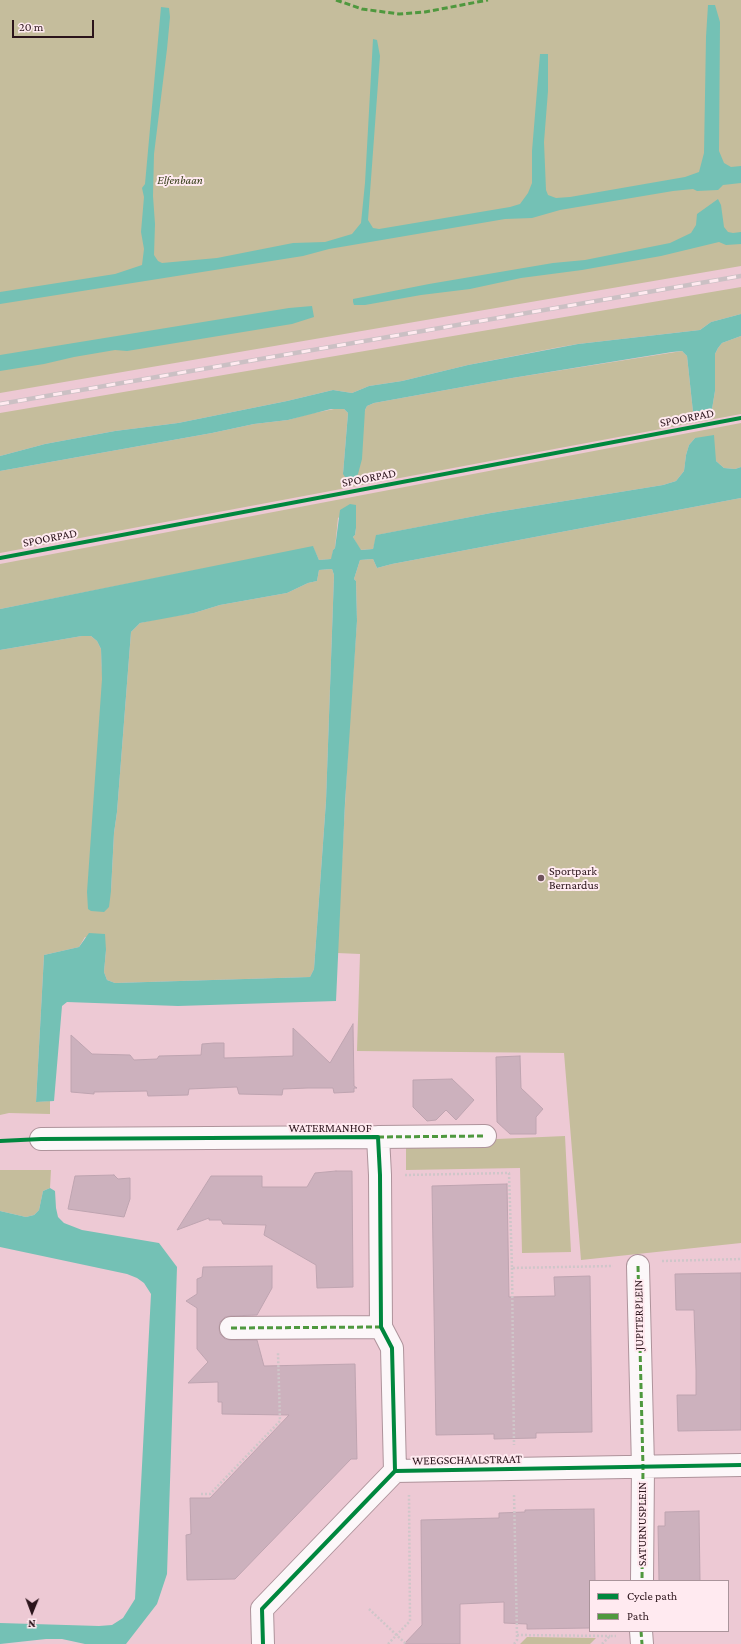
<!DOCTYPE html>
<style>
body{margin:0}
#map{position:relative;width:741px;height:1644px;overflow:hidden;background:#edc9d4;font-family:"Crimson Pro",serif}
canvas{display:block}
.legend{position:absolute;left:589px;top:1580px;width:140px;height:52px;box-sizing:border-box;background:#ffeaf0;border:1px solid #aa949b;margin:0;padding:5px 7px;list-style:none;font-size:12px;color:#2b141b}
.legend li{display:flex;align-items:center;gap:8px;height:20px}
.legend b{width:20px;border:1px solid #aa949b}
.north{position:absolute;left:12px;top:1592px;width:40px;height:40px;-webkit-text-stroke:3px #ffeaf0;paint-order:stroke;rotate:181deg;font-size:11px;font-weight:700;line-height:16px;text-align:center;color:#2b141b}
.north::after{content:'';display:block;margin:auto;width:14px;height:18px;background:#2b141b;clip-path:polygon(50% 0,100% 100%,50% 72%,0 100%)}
.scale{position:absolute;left:12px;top:20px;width:82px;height:18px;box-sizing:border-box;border:2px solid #2b141b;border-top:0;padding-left:5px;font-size:12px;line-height:14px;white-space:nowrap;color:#2b141b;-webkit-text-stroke:3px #ffeaf0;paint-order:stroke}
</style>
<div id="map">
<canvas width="741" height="1644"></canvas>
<ul class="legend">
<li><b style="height:5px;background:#00873e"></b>Cycle path</li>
<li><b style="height:5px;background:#4f983e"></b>Path</li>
</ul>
<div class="north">N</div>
<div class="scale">20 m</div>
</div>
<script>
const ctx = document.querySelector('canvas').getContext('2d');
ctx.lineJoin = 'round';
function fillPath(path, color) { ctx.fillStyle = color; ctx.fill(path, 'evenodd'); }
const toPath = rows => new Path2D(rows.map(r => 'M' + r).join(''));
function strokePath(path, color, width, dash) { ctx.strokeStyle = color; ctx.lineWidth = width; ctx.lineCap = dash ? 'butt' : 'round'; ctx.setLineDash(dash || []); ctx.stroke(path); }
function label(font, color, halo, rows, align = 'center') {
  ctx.font = font + ' "Crimson Pro",serif'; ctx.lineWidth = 4; ctx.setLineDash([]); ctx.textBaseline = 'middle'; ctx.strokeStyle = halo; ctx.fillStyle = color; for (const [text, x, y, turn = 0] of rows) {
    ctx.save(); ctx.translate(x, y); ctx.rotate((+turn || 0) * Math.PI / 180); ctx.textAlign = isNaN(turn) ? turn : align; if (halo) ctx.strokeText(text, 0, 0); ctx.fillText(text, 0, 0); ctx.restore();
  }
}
const green = toPath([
 [0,0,741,0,741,266,0,393],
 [741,287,741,314,711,322,700,330,578,344,555,348,468,365,402,381,369,386,352,393,333,390,287,401,178,423,115,431,45,444,0,456,0,413],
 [741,336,741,414,0,553,0,471,212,433,254,424,288,420,309,414,339,408,344,409,348,413,343,474,363,417,365,410,367,406,374,403,512,378,682,351,687,356,693,412,712,409,715,391,715,354,718,348,722,343],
 [741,423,741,467,735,469,724,468,716,461,695,438,689,445,686,455,684,471,676,481,663,485,491,513,377,535,373,549,360,550,353,537,355,535,356,528,356,505,338,518,335,548,333,550,332,559,319,560,313,547,0,609,0,564],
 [741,498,741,1243,581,1260,564,1053,357,1051,360,954,337,953,349,731,357,621,356,581,354,579,360,560,373,559,377,568,392,564],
 [332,569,334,575,326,801,314,969,310,977,115,983,107,980,104,972,106,950,85,937,79,947,44,955,36,1102,50,1101,50,1114,9,1113,0,1115,0,650,82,636,91,636,97,641,101,649,111,891,114,833,117,812,131,632,140,623,162,618,194,613,220,605,287,593,308,583,317,581,319,570],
 [565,1136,571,1252,522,1253,520,1168,406,1170,406,1143],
 [0,1170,51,1170,50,1188,43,1191,39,1210,34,1215,26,1217,0,1211],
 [527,1637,596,1638,590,1644,520,1644]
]);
const water = toPath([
 [708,5,715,5,720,22,719,151,724,163,731,167,741,166,741,183,723,185,718,190,697,191,693,189,673,191,560,210,532,218,505,219,329,249,303,256,0,304,0,292,115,274,142,265,144,249,141,232,144,197,142,188,145,184,161,7,169,8,170,17,167,49,154,154,153,196,155,224,154,255,158,261,162,263,217,258,293,243,325,242,352,234,361,223,365,183,373,39,377,40,380,56,368,220,373,228,379,229,510,207,520,204,528,193,532,183,532,151,540,54,548,54,548,91,544,142,546,190,548,195,556,198,570,197,685,177,699,172,704,153,706,37],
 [718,199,721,205,724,227,728,232,733,233,741,232,741,244,726,245,719,242,661,256,582,270,521,278,470,289,421,295,365,305,354,305,353,302,353,299,429,284,553,263,585,260,670,243,691,233,696,225,697,214],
 [312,306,314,317,292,324,127,351,115,350,74,357,44,364,0,371,0,355,289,308],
 [741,314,741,336,722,343,718,348,715,354,715,391,712,409,693,412,687,356,682,351,672,352,512,378,374,403,367,406,365,410,362,459,358,474,355,478,345,477,343,474,348,413,344,409,331,409,288,420,254,424,212,433,0,471,0,456,45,444,115,431,178,423,287,401,333,390,352,393,369,386,402,381,468,365,578,344,700,330,711,322],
 [714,435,716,461,724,468,735,469,741,467,741,498,392,564,377,568,373,559,360,560,354,579,356,581,357,621,345,803,336,1001,178,1006,67,1002,62,1006,54,1101,36,1102,44,955,79,947,89,933,105,934,106,950,104,972,107,980,115,983,310,977,314,969,326,801,334,575,332,569,319,570,317,581,308,583,287,593,220,605,194,613,140,623,131,632,117,812,114,833,111,891,109,907,104,912,91,911,88,909,87,892,102,679,101,649,97,641,91,636,82,636,0,650,0,609,313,546,319,560,331,559,333,550,335,548,340,510,350,504,356,505,356,528,355,535,353,537,361,550,373,549,376,535,491,513,663,485,676,481,684,471,686,455,689,445,695,438],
 [50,1188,55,1191,56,1208,58,1217,64,1223,82,1230,159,1243,177,1267,167,1574,157,1604,126,1644,85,1644,62,1639,46,1639,0,1644,0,1623,99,1626,112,1625,123,1618,135,1599,151,1294,144,1283,137,1278,127,1274,0,1247,0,1211,26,1217,34,1215,39,1210,43,1191]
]);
const building = toPath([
 [353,1024,354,1086,357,1088,354,1088,354,1092,334,1093,333,1088,308,1088,283,1089,282,1095,239,1094,237,1087,189,1089,188,1095,148,1096,147,1091,94,1092,94,1094,71,1092,71,1035,92,1054,130,1055,134,1060,157,1059,159,1056,201,1055,202,1044,214,1043,224,1043,224,1058,261,1057,293,1056,293,1028,330,1063,353,1024],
 [520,1056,521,1088,543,1109,536,1117,536,1134,510,1134,497,1122,496,1057,520,1056],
 [452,1079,474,1100,456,1120,446,1110,436,1120,427,1121,413,1107,413,1080,452,1079],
 [336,1171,352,1171,353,1287,317,1288,316,1265,264,1235,266,1225,223,1224,221,1220,209,1220,209,1218,177,1230,211,1176,262,1176,262,1187,307,1187,315,1173,336,1171],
 [114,1175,118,1179,130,1178,130,1199,124,1217,68,1209,75,1176,114,1175],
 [507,1184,509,1297,555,1296,554,1277,590,1276,592,1432,536,1433,536,1438,494,1439,494,1434,436,1435,432,1186,507,1184],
 [272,1266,272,1288,257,1315,231,1316,225,1317,220,1322,219,1328,220,1334,225,1339,231,1340,257,1340,264,1366,355,1364,357,1459,351,1459,235,1579,187,1580,186,1535,191,1534,190,1498,210,1498,289,1415,222,1414,222,1402,218,1402,218,1382,188,1383,208,1362,197,1349,197,1308,186,1301,197,1294,197,1279,202,1277,203,1267,272,1266],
 [741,1273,741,1430,678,1431,677,1395,696,1395,696,1370,694,1310,676,1310,675,1274,741,1273],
 [594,1509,595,1581,590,1581,590,1628,527,1629,527,1624,504,1623,504,1602,460,1604,460,1644,404,1644,422,1625,421,1520,499,1518,499,1513,525,1512,525,1510,594,1509],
 [699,1511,700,1581,659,1581,658,1526,665,1526,665,1512,699,1511]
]);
const path = toPath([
 [405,1175,509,1173,512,1268,613,1266],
 [662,1261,741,1259],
 [512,1268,514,1445],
 [201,1494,210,1494,280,1421,278,1353],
 [369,1609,406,1644],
 [517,1635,610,1636],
 [388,1644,410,1621,409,1495],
 [514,1644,517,1640,517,1635,514,1494],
 [602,1644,610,1636,616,1636]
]);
const minor = toPath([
 [378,1137,485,1136],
 [41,1139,378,1137,380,1175,381,1327,392,1348,395,1471],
 [638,1266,643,1467,642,1581],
 [231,1328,381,1327],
 [641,1631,642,1644],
 [263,1644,262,1609,395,1471,741,1465]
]);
const rail = toPath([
 [0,404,741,276]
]);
const quiet = toPath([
 [336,0,362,9,399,14,425,12,488,0],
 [378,1137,485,1136],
 [638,1266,643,1467,642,1581],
 [231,1328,381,1327],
 [641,1631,642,1644]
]);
const cycleway = toPath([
 [0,558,741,418],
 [0,1141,41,1139,378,1137,380,1175,381,1327,392,1348,395,1471],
 [263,1644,262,1609,395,1471,741,1465]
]);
const markers = [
 [541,878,4,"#6f535c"]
];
const parkNames = [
 ["Elfenbaan",180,180]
];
const streetNames = [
 ["SPOORPAD",687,418,-11],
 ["SPOORPAD",369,478,-11],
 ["SPOORPAD",50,538,-11],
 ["WATERMANHOF",330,1128],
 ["JUPITERPLEIN",639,1315,-91],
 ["WEEGSCHAALSTRAAT",467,1460,-1],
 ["SATURNUSPLEIN",642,1524,-90]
];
const poiNames = [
 ["Sportpark",549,871],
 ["Bernardus",549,885]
];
fillPath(green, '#c5bd9c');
fillPath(water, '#74c1b5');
fillPath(building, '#ccb1bd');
strokePath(building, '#bea4b0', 1);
strokePath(minor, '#ae939b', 24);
strokePath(path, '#cfc6c9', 2.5, [2, 2]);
strokePath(minor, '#fcf7f9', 22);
strokePath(rail, '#cbc0c4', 4.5);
strokePath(rail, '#ffeaf0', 3, [9]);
strokePath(quiet, '#4f983e', 3, [6, 3]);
strokePath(cycleway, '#00873e', 4);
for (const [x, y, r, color] of markers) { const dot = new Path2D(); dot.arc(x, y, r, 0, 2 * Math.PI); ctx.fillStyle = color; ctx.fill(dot); strokePath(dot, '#ffeaf0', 1.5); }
label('italic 12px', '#353d18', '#ffeaf0', parkNames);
label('12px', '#2b141b', '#ffeaf0', streetNames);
label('12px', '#2b141b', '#ffeaf0', poiNames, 'left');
</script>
